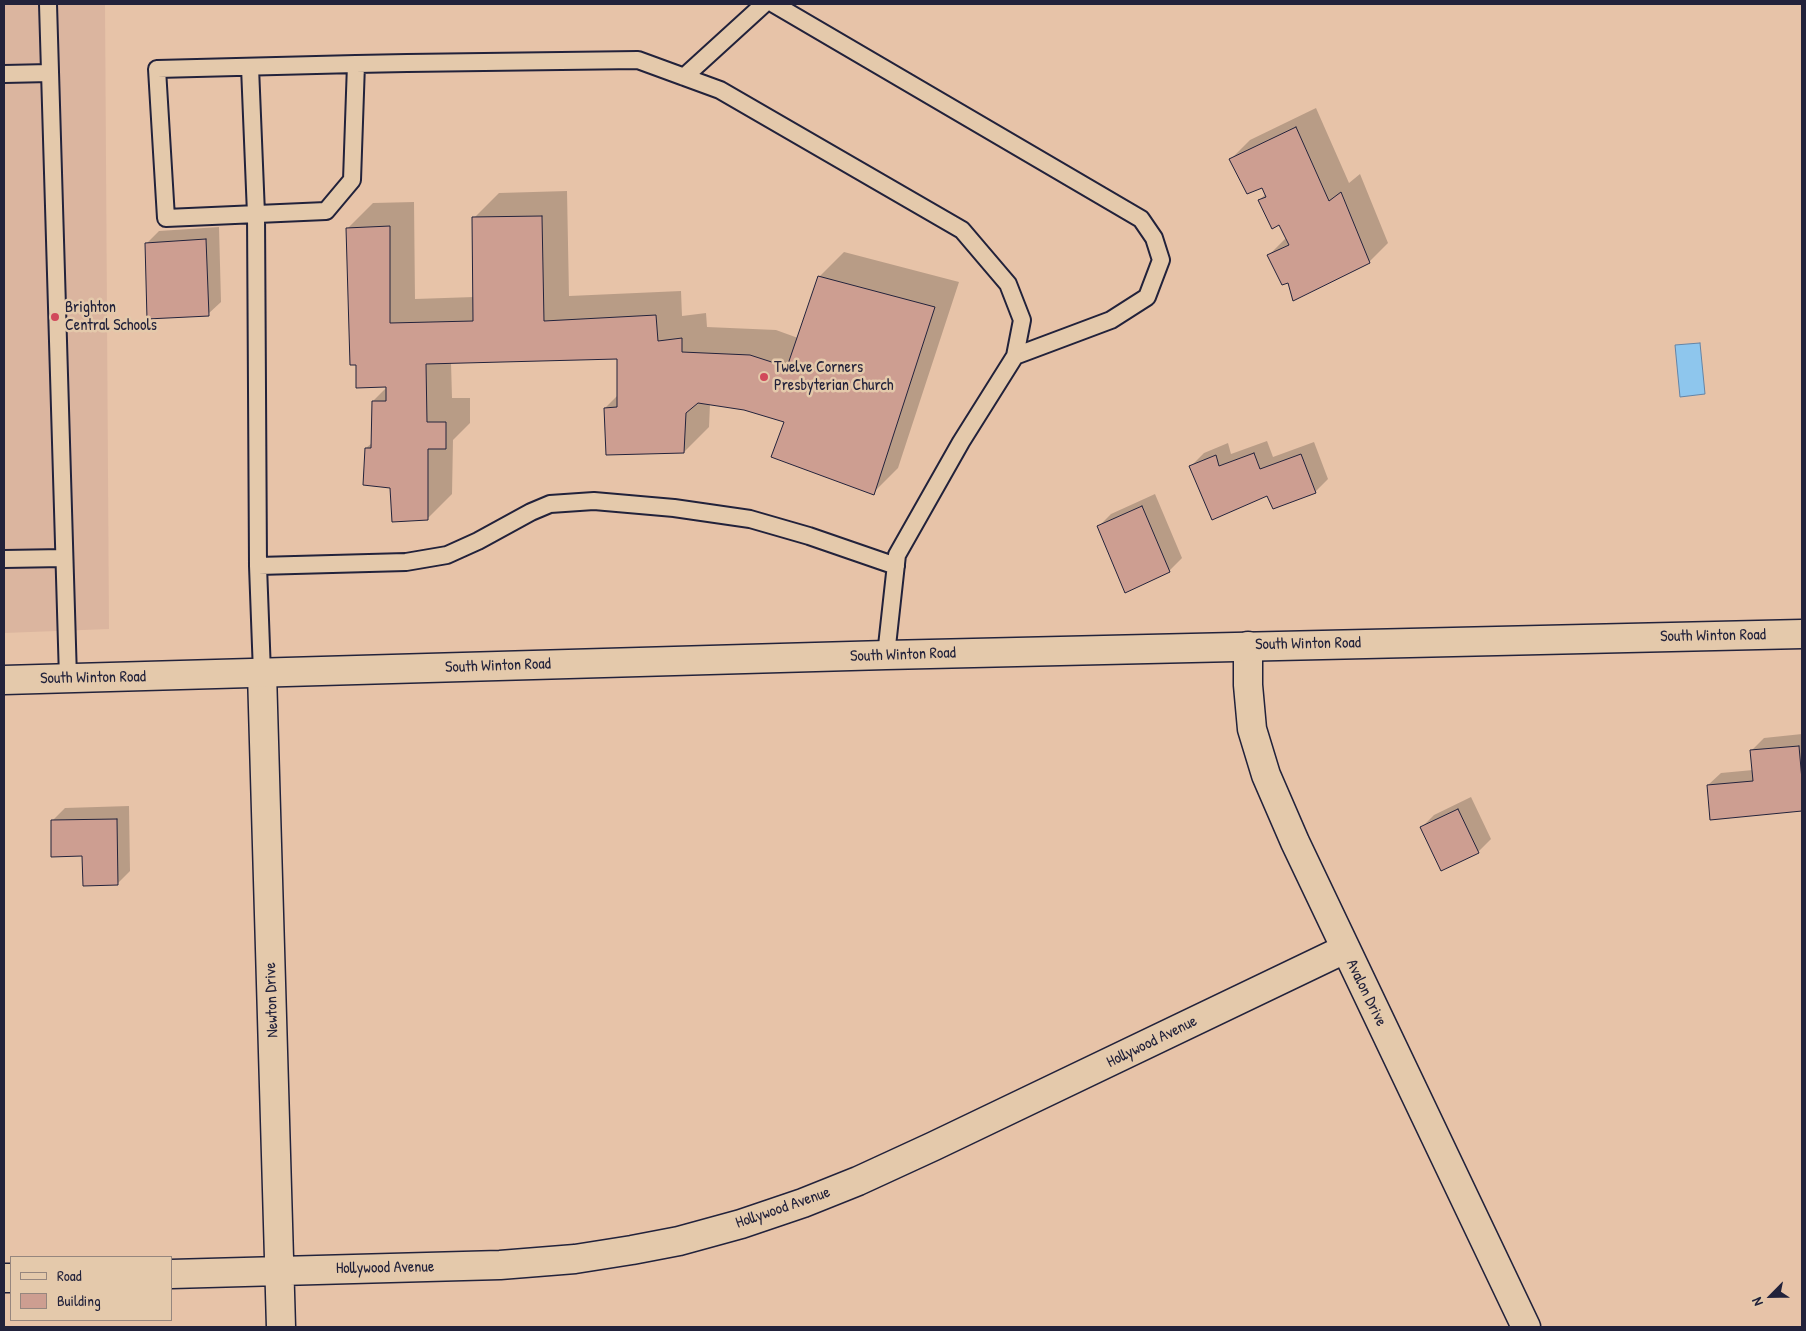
<!DOCTYPE html>
<style>
body{margin:0}
#map{position:relative;width:1806px;height:1331px;overflow:hidden;background:#e7c3a8;font-family:"Patrick Hand",sans-serif}
canvas{display:block}
.frame{position:absolute;inset:0;border:5px solid #22223b;pointer-events:none}
.legend{position:absolute;left:10px;top:1256px;width:162px;height:65px;box-sizing:border-box;background:#e4c9ab;border:1px solid #96867e;margin:0;padding:6px 9px;list-style:none;font-size:15px;color:#22223b}
.legend li{display:flex;align-items:center;gap:10px;height:25px}
.legend b{width:25px;border:1px solid #96867e}
.north{position:absolute;left:1746px;top:1271px;width:50px;height:50px;-webkit-text-stroke:4px #e4c9ab;paint-order:stroke;rotate:247deg;font-size:14px;font-weight:700;line-height:20px;text-align:center;color:#22223b}
.north::after{content:'';display:block;margin:auto;width:18px;height:22px;background:#22223b;clip-path:polygon(50% 0,100% 100%,50% 72%,0 100%)}
</style>
<div id="map">
<canvas width="1806" height="1331"></canvas>
<div class="frame"></div>
<ul class="legend">
<li><b style="height:6px;background:#e4c9ab"></b>Road</li>
<li><b style="height:14px;background:#cd9e91"></b>Building</li>
</ul>
<div class="north">N</div>
</div>
<script>
const ctx = document.querySelector('canvas').getContext('2d');
ctx.lineJoin = 'round';
function fillPath(path, color) { ctx.fillStyle = color; ctx.fill(path, 'evenodd'); }
const toPath = rows => new Path2D(rows.map(r => 'M' + r).join(''));
function strokePath(path, color, width, dash) { ctx.strokeStyle = color; ctx.lineWidth = width; ctx.lineCap = dash ? 'butt' : 'round'; ctx.setLineDash(dash || []); ctx.stroke(path); }
function label(font, color, halo, rows, align = 'center') {
  ctx.font = font + ' "Patrick Hand",sans-serif'; ctx.lineWidth = 5; ctx.setLineDash([]); ctx.textBaseline = 'middle'; ctx.strokeStyle = halo; ctx.fillStyle = color; for (const [text, x, y, turn = 0] of rows) {
    ctx.save(); ctx.translate(x, y); ctx.rotate((+turn || 0) * Math.PI / 180); ctx.textAlign = isNaN(turn) ? turn : align; if (halo) ctx.strokeText(text, 0, 0); ctx.fillText(text, 0, 0); ctx.restore();
  }
}
const built = toPath([
 [4,4,105,4,109,629,4,633]
]);
const water = toPath([
 [1700,343,1705,394,1680,397,1675,345,1700,343]
]);
const shadow = toPath([
 [1316,108,1349,183,1360,174,1388,243,1369,262,1289,281,1269,255,1287,237,1280,223,1259,200,1266,194,1262,186,1231,159,1250,140],
 [567,191,569,296,681,291,682,316,706,313,707,327,776,330,798,338,819,277,844,252,959,282,898,468,873,493,786,421,744,409,710,404,709,427,684,452,605,408,618,395,618,358,451,362,452,398,470,398,470,423,453,440,452,494,427,519,392,487,366,448,372,443,373,401,387,387,348,228,373,203,414,202,415,299,474,297,474,218,499,193],
 [219,227,221,302,208,314,146,244,159,231],
 [1267,441,1273,457,1314,442,1328,479,1315,492,1268,494,1191,466,1204,453,1228,443,1231,454],
 [1155,494,1182,558,1169,571,1098,527,1111,514],
 [1802,734,1802,810,1711,818,1708,785,1721,773,1753,770,1751,751,1764,738],
 [1471,797,1491,839,1478,852,1422,827,1434,815],
 [129,806,130,871,117,884,83,854,52,821,65,808]
]);
const building = toPath([
 [1296,127,1329,201,1341,192,1370,263,1293,301,1288,283,1282,285,1267,255,1289,245,1279,225,1272,229,1258,200,1266,197,1262,188,1247,194,1229,159,1296,127],
 [542,216,544,321,656,315,658,341,682,338,682,352,750,355,787,367,818,276,935,307,874,495,771,457,784,422,744,410,698,403,686,413,684,453,606,455,604,408,617,407,617,359,426,364,427,422,446,422,446,449,428,449,428,520,392,522,390,488,363,485,365,448,371,448,372,401,386,401,386,387,356,388,356,365,350,365,346,228,390,226,390,323,473,321,472,217,542,216],
 [206,239,209,316,147,319,145,243,206,239],
 [1254,453,1260,469,1301,454,1316,493,1273,509,1267,496,1212,520,1189,466,1216,455,1219,466,1254,453],
 [1142,506,1170,572,1125,593,1097,526,1142,506],
 [1799,746,1802,780,1802,811,1710,820,1707,785,1753,781,1750,750,1799,746],
 [1458,809,1479,853,1441,871,1420,827,1458,809],
 [117,819,118,885,83,886,82,856,51,857,51,820,117,819]
]);
const service = toPath([
 [48,4,68,678],
 [774,4,1141,219,1154,238,1161,260,1147,297,1111,320,1015,356],
 [356,64,352,180,326,211,166,218,157,69,356,64,407,63,638,60,720,90,962,230,1008,284,1022,320,1015,356,961,442,897,555,886,655],
 [250,67,256,214,258,566,262,673],
 [4,74,50,73],
 [684,77,764,4],
 [4,559,64,558],
 [258,566,406,562,447,555,478,541,531,512,550,504,594,501,674,508,750,519,809,536,896,566]
]);
const minor = toPath([
 [1248,646,1248,685,1252,729,1266,775,1295,842,1526,1327],
 [262,673,281,1327],
 [171,1274,500,1265,575,1259,632,1250,679,1241,741,1224,803,1203,858,1181,934,1146,1345,949],
 [4,1278,11,1278]
]);
const secondary = toPath([
 [4,680,886,655,1802,634]
]);
const markers = [
 [55,317,5,"#d1495b"],
 [764,377,5,"#d1495b"]
];
const poiNames = [
 ["Brighton",65,308],
 ["Central Schools",65,326],
 ["Twelve Corners",774,368],
 ["Presbyterian Church",774,386]
];
const streetNames = [
 ["South Winton Road",1713,636,-1],
 ["South Winton Road",1308,644,-1],
 ["South Winton Road",903,655,-2],
 ["South Winton Road",498,666,-2],
 ["South Winton Road",93,678,-1],
 ["Avalon Drive",1366,993,64],
 ["Newton Drive",272,1000,-92],
 ["Hollywood Avenue",1152,1042,-26],
 ["Hollywood Avenue",783,1208,-19],
 ["Hollywood Avenue",385,1268,-1]
];
fillPath(built, '#dbb59f');
fillPath(water, '#8ec6ed');
strokePath(water, '#6384a6', 1);
fillPath(shadow, '#0003');
fillPath(building, '#cd9e91');
strokePath(building, '#22223b', 1);
strokePath(service, '#22223b', 20);
strokePath(minor, '#22223b', 31);
strokePath(secondary, '#22223b', 31);
strokePath(service, '#e4c9ab', 16);
strokePath(minor, '#e4c9ab', 28);
strokePath(secondary, '#e4c9ab', 28);
for (const [x, y, r, color] of markers) { const dot = new Path2D(); dot.arc(x, y, r, 0, 2 * Math.PI); ctx.fillStyle = color; ctx.fill(dot); strokePath(dot, '#e4c9ab', 2); }
label('16px', '#22223b', '#e4c9ab', poiNames, 'left');
label('16px', '#22223b', '#e4c9ab', streetNames);
</script>
